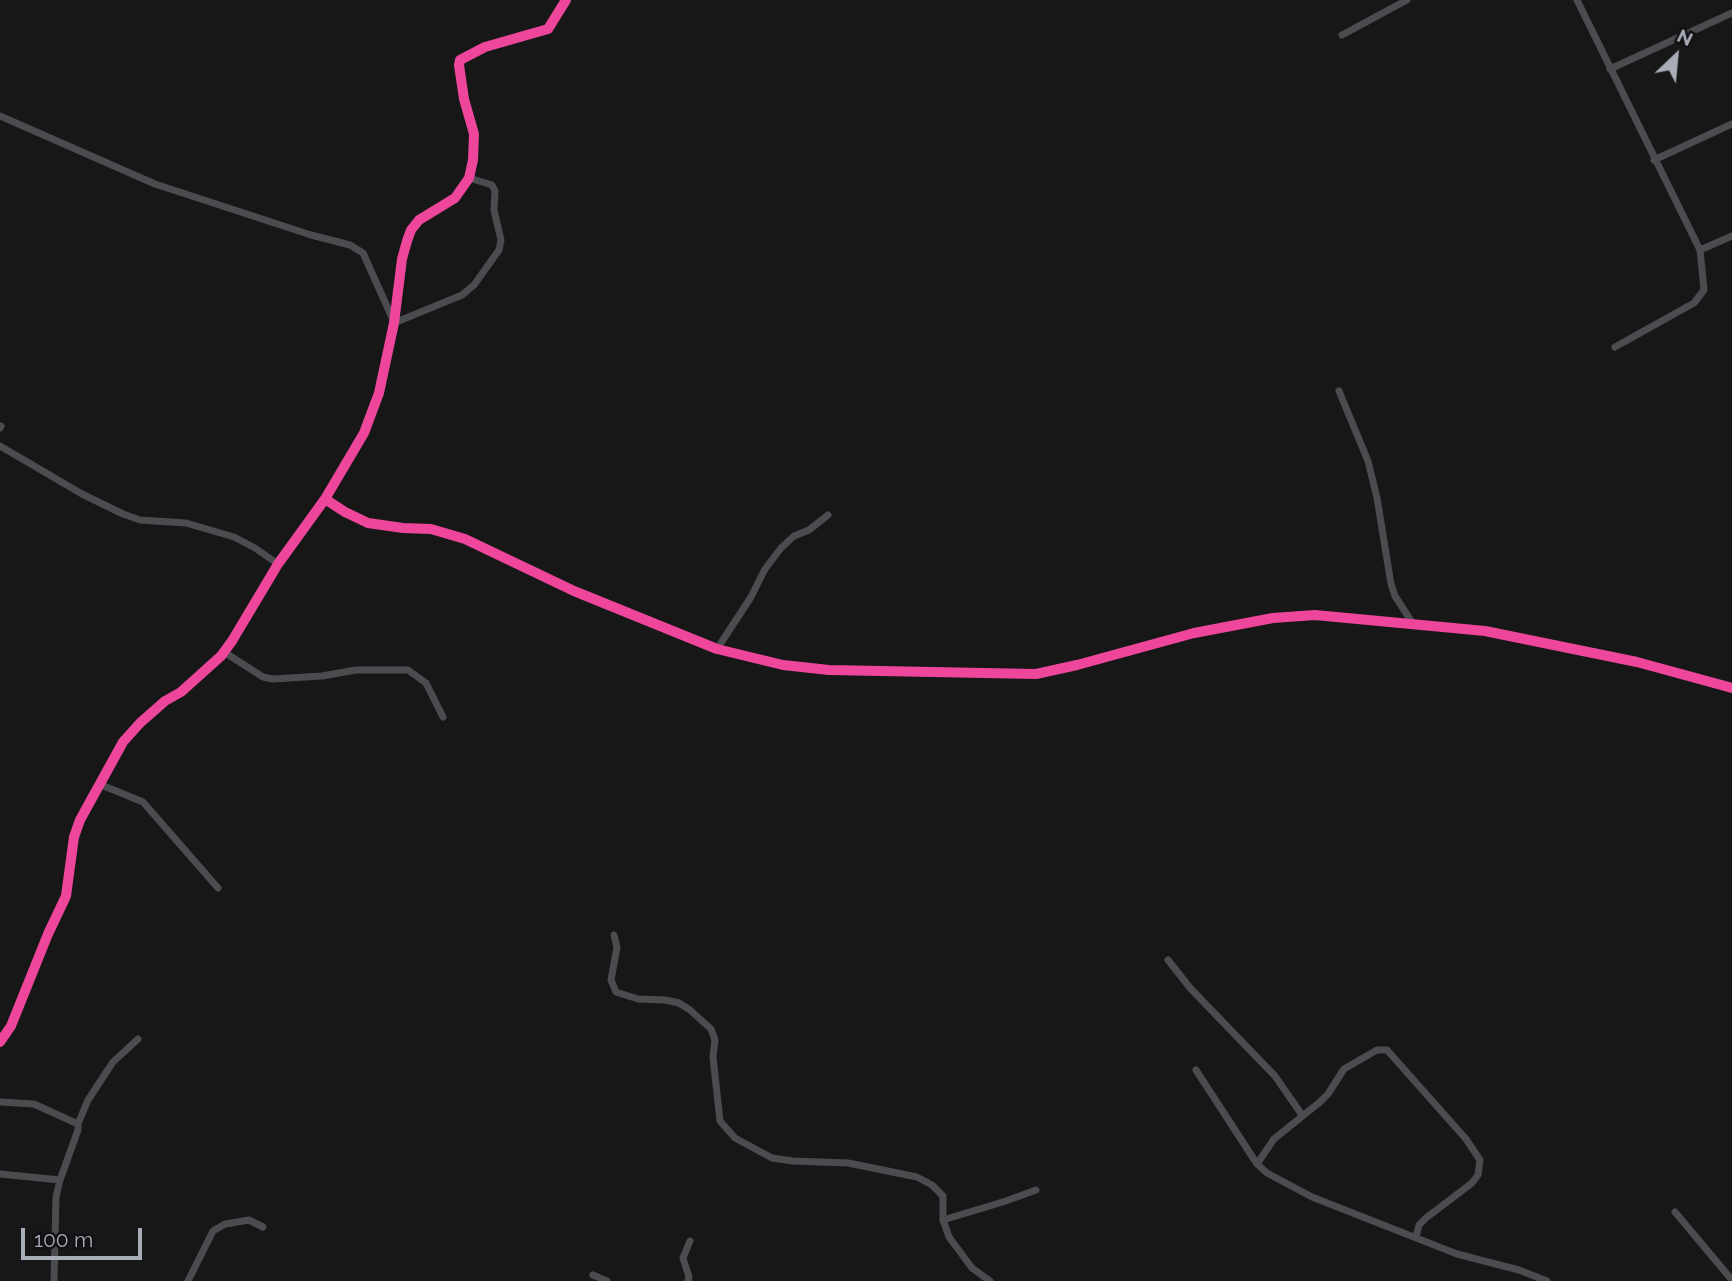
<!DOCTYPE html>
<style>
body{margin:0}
#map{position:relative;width:1732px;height:1281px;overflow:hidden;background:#171717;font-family:Raleway,sans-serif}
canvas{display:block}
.north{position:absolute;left:1641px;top:21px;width:70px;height:70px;-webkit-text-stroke:5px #111113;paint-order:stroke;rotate:26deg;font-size:19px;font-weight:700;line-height:28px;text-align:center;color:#a8adb8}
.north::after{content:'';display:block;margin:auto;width:24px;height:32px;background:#a8adb8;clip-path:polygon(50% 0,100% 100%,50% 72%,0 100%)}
.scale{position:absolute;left:21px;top:1228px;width:121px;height:32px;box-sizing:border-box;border:4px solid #a8adb8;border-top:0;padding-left:9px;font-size:21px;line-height:24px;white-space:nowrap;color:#a8adb8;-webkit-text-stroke:5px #111113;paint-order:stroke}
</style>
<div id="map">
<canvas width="1732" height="1281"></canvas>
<div class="north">N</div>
<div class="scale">100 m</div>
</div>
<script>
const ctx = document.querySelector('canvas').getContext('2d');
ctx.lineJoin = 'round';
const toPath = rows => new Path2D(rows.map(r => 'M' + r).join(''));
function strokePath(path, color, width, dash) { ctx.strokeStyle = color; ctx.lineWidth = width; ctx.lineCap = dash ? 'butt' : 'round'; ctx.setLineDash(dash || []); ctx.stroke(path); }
const minor = toPath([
 [566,0,548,29,485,47,460,60,459,65,464,99,474,134,473,160,469,178,455,198,419,220,411,230,407,241,402,259,394,323,379,393,364,433,325,499,345,512,368,523,403,528,431,529,465,539,574,591,717,649,783,665,829,670,1036,674,1077,665,1194,633,1273,618,1315,615,1485,631,1637,662,1732,688],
 [1577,0,1700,250,1732,236],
 [1342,35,1407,0],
 [1610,69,1732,13],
 [0,116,155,184,311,235,350,245,363,253,394,322],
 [1654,160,1732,124],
 [394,323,462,295,474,285,499,250,501,240,494,210,495,191,492,185,469,178],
 [1615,347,1694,303,1704,290,1700,250],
 [1339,391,1368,461,1377,498,1391,584,1395,596,1413,624],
 [0,428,1,426],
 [0,446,82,494,123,514,140,520,186,523,234,537,255,548,278,564],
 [717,649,751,597,765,569,781,548,794,536,809,530,828,515],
 [224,652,263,677,273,679,322,676,356,670,408,670,426,683,443,717],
 [99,784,143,802,218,888],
 [614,935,617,947,611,980,616,992,638,999,665,1000,679,1003,690,1010,711,1029,715,1040,713,1057,720,1121,735,1138,772,1158,793,1161,848,1163,917,1177,932,1185,943,1196,943,1220,949,1237,972,1268,990,1281],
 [1168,960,1191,989,1275,1076,1302,1115],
 [0,1042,11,1026,48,934,66,896,74,837,80,820,123,742,140,723,165,701,181,692,221,656,232,641,278,564,325,499],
 [1196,1070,1257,1164,1267,1173,1312,1197,1457,1254,1519,1270,1547,1281],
 [0,1102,34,1104,78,1124,78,1130,60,1180,56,1197,54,1281],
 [78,1124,88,1100,113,1062,138,1039],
 [1257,1164,1274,1139,1320,1102,1328,1094,1344,1069,1377,1050,1387,1050,1466,1139,1480,1160,1478,1175,1472,1183,1426,1218,1419,1225,1416,1237],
 [0,1174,60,1180],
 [1675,1212,1732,1280],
 [943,1220,1006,1201,1036,1190],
 [593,1275,607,1281],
 [188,1281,213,1231,225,1224,249,1220,263,1227],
 [688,1281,689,1277,683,1258,690,1241]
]);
const cycleway = toPath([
 [566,0,548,29,485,47,460,60,459,65,464,99,474,134,473,160,469,178,455,198,419,220,411,230,407,241,402,259,394,323,379,393,364,433,325,499,345,512,368,523,403,528,431,529,465,539,574,591,717,649,783,665,829,670,1036,674,1077,665,1194,633,1273,618,1315,615,1485,631,1637,662,1732,688],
 [0,1042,11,1026,48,934,66,896,74,837,80,820,123,742,140,723,165,701,181,692,221,656,232,641,278,564,325,499]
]);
strokePath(minor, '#4b4c50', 7);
strokePath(cycleway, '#ed469a', 10);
</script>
